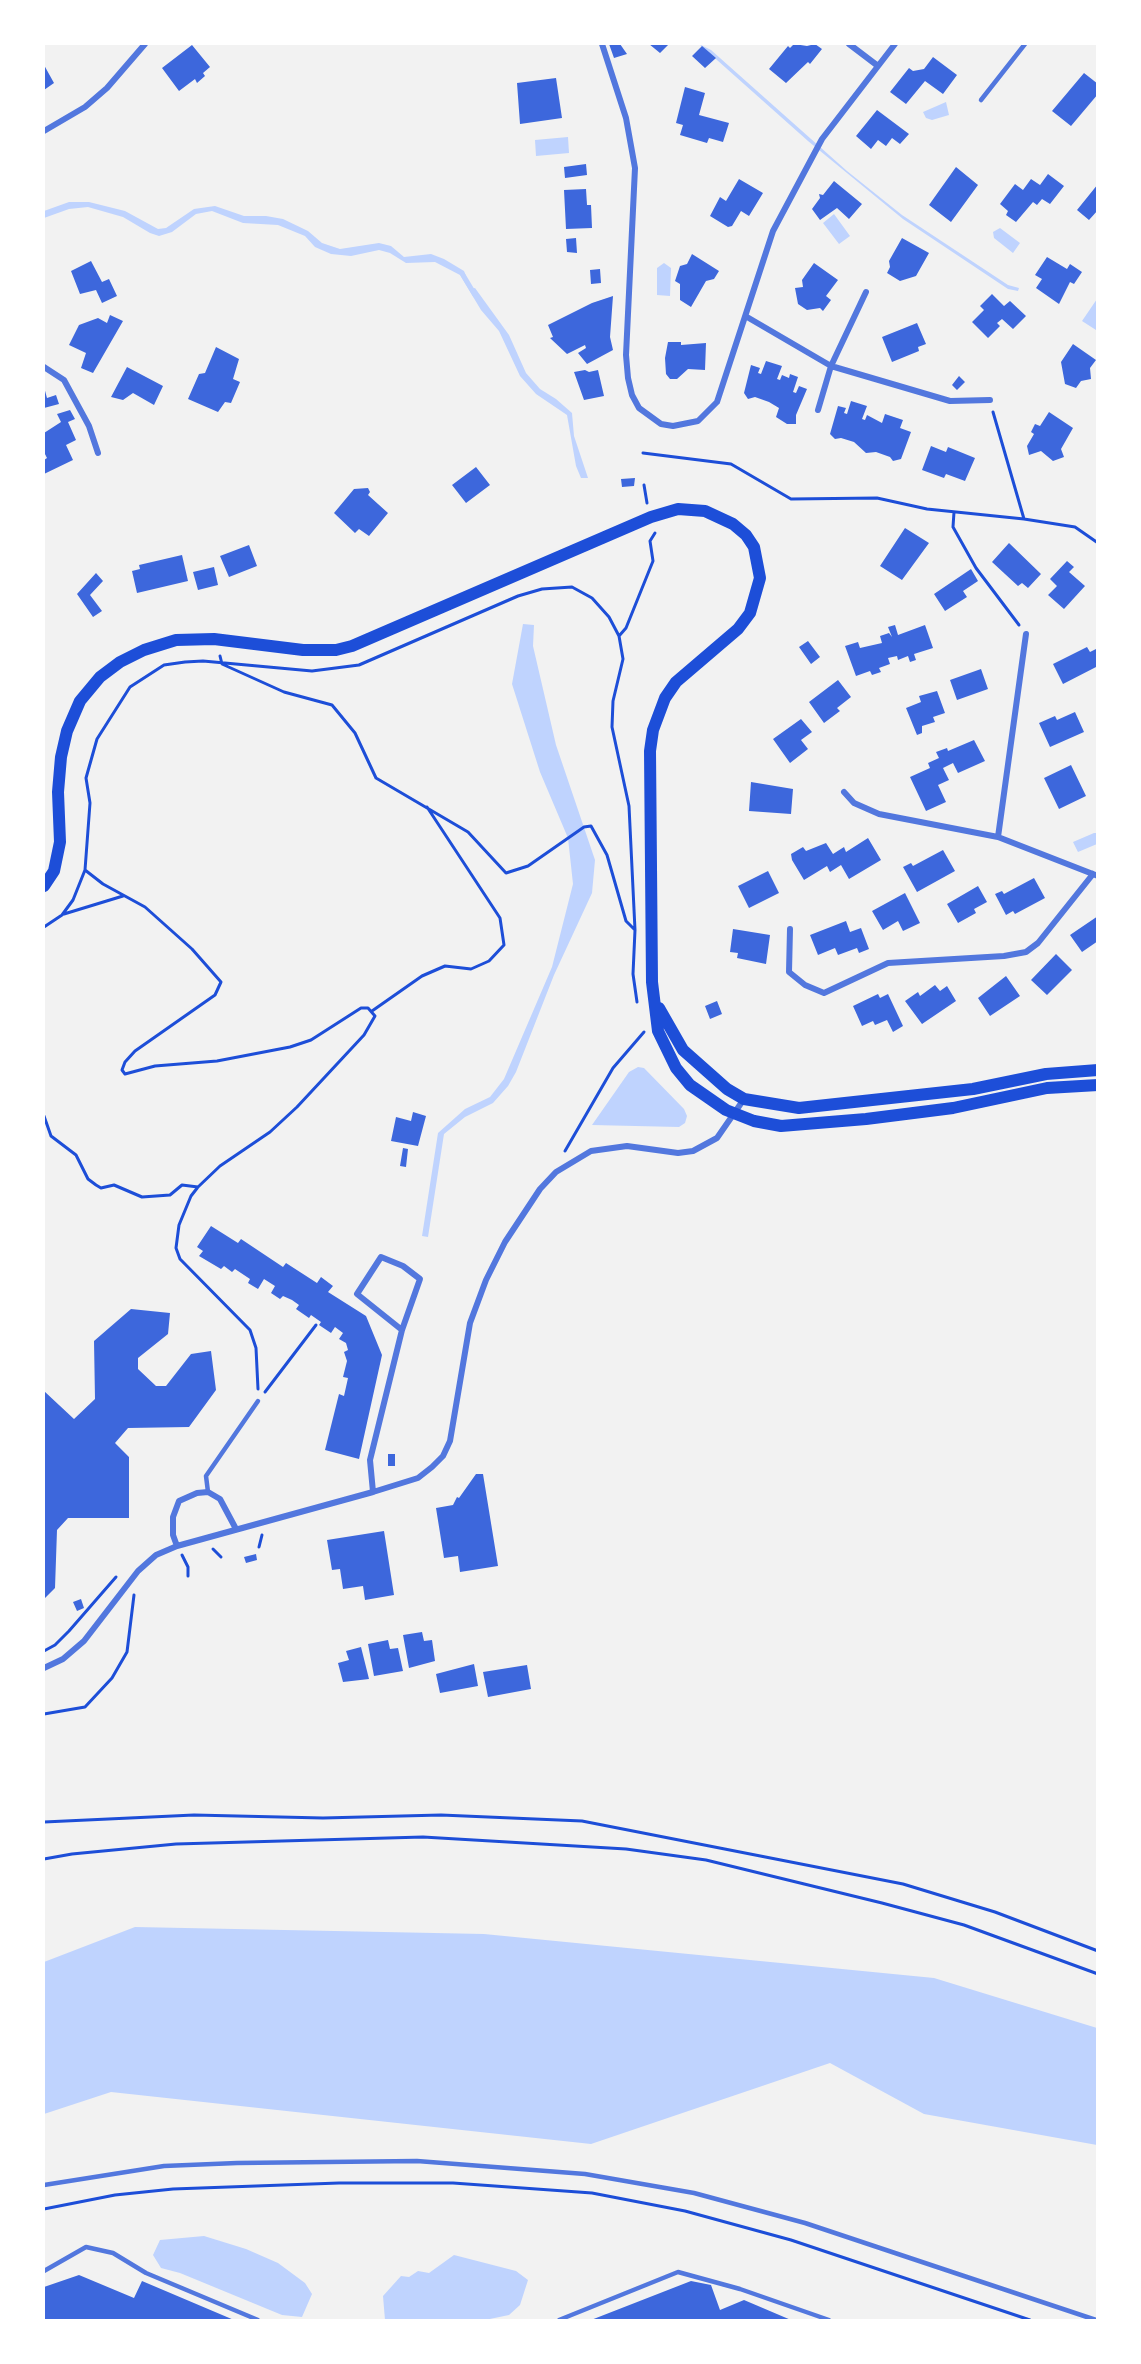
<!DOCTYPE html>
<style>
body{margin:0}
#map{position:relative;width:1141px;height:2364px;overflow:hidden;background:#f2f2f2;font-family:Helvetica,sans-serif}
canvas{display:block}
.frame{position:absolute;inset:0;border:45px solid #fff;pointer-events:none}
</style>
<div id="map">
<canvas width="1141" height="2364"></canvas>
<div class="frame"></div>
</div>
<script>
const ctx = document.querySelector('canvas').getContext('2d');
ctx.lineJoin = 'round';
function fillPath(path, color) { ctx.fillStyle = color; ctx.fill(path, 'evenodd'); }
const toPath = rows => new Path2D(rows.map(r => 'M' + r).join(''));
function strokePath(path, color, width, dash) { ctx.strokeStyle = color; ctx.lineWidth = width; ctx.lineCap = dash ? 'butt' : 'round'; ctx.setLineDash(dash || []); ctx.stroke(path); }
const water = toPath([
 [699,44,711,50,847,171,902,215,1008,285,1019,288,1018,291,1008,289,903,219,808,141],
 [946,102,949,115,932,120,926,118,923,112],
 [568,137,569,153,536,156,535,140],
 [69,202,89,202,125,211,158,229,166,228,194,209,215,206,244,216,266,216,283,219,308,231,322,243,340,249,379,243,391,246,404,257,431,254,444,259,464,271,471,289,475,288,509,335,526,373,540,389,556,399,572,413,574,436,588,478,581,478,576,466,567,415,536,394,520,376,499,331,481,310,460,275,435,262,406,263,390,253,379,250,351,256,331,254,315,247,305,236,278,225,243,223,212,211,196,214,172,232,159,236,150,233,123,217,88,207,69,209,44,218,44,211],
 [834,214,850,236,839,244,823,223],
 [1000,228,1020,243,1013,253,994,238,993,232],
 [664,263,671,268,670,296,657,295,657,268],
 [1097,299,1098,328,1096,330,1082,321],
 [523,624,534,625,533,646,556,745,595,860,592,893,554,975,516,1072,508,1086,493,1103,465,1117,444,1134,428,1237,422,1236,438,1133,465,1109,490,1097,504,1079,552,967,573,884,568,838,540,772,512,684],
 [1094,833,1097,833,1097,844,1078,852,1073,842],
 [638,1067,644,1068,684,1109,687,1116,685,1123,679,1127,592,1125,629,1072],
 [135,1927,484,1934,934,1978,1097,2028,1097,2145,924,2114,830,2063,591,2144,111,2092,44,2114,44,1962],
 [204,2236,246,2249,278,2263,305,2283,312,2294,302,2317,282,2315,180,2273,161,2268,153,2255,160,2240],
 [454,2255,516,2271,528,2280,520,2305,509,2315,485,2320,385,2320,383,2296,401,2276,409,2277,418,2271,429,2273]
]);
const stream = toPath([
 [463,275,475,295]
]);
const building = toPath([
 [609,44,620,44,627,54,614,58],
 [649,44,669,44,660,53],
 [794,44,807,46,815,44,822,49,810,64,808,62,786,83,769,69,788,46,790,48],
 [192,45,210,67,203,73,205,76,197,83,195,79,179,91,162,68],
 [702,46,716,58,705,68,692,56],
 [933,57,957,75,943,94,925,81,906,104,890,92,909,68,913,71,924,69],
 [44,65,54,83,44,90],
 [1084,73,1098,84,1098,94,1071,126,1052,111],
 [556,78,562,118,520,124,517,83],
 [685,87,705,93,699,115,729,123,723,142,709,138,707,143,680,135,683,125,676,123],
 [877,110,909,134,900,144,892,138,886,146,878,140,871,149,856,136],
 [586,164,587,175,565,178,564,167],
 [956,167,978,185,951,222,929,205],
 [1048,174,1064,186,1050,204,1042,199,1037,205,1033,202,1016,222,1006,215,1008,211,1000,204,1015,184,1023,190,1031,179,1040,185],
 [739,179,763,193,749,216,741,211,732,226,728,227,710,216,720,197,726,201],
 [834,181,862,204,849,219,837,208,820,220,812,209,820,198,819,194,823,195],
 [1098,184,1098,210,1089,220,1077,210],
 [586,189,587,205,591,205,592,228,566,229,564,190],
 [576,238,577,253,567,252,566,239],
 [902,238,929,253,916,276,900,281,887,273,890,267,889,261],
 [692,254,719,271,714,279,706,281,691,307,680,300,680,284,675,281,680,266,687,264],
 [1047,257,1067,269,1070,264,1082,272,1074,284,1070,282,1059,304,1036,288,1042,279,1035,275],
 [91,261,102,282,109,279,117,296,102,303,96,290,80,294,71,271],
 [814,263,838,280,826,296,831,300,823,311,820,308,807,310,798,304,795,288,803,287,802,280],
 [600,269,601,283,591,284,590,270],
 [992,294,1004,306,1010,301,1026,316,1013,329,1002,319,997,323,1000,326,988,338,972,322,984,310,980,306],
 [613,296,610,337,613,350,587,364,578,353,586,348,585,345,567,354,550,338,553,337,548,325,592,303],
 [110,315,123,321,93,373,81,368,86,353,69,345,79,325,98,318,107,323],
 [917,323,926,344,918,347,919,351,892,362,882,337],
 [668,342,681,342,681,345,706,343,705,370,688,369,677,379,670,379,666,374,665,358],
 [1073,344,1096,360,1090,368,1091,379,1081,381,1076,388,1065,384,1061,362],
 [216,347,239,359,233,379,240,382,231,403,225,402,218,412,188,399,199,374,205,373],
 [766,361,782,366,777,379,780,380,782,375,789,378,790,374,798,377,793,392,796,393,799,386,807,389,796,415,796,424,787,424,776,417,779,408,769,402,755,397,748,399,744,393,751,365,760,368,758,373,761,374],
 [127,367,163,386,154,405,133,393,123,400,111,397],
 [585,370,589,372,598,370,604,396,584,400,574,372],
 [959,376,965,382,957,390,952,385],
 [44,387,47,398,56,395,59,404,44,408],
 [851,401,867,406,862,419,865,420,867,415,882,423,885,414,903,420,900,428,911,432,901,459,893,461,890,457,876,452,866,453,854,442,841,438,835,439,830,434,838,406,846,408,844,413,847,414],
 [70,410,75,419,68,422,76,440,66,445,73,460,44,474,44,460,47,458,44,452,44,433,61,422,57,414],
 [1049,412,1073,428,1061,449,1064,457,1053,461,1041,451,1029,455,1027,446,1034,434,1031,432,1035,424,1040,426],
 [931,446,946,452,948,447,975,458,965,481,946,474,944,478,922,470],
 [476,467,490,485,466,503,452,485],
 [635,478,634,486,622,487,621,479],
 [368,488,370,492,368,495,388,513,369,536,359,529,355,533,334,513,354,489],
 [905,528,929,543,902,580,880,566],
 [1009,543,1041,574,1028,588,1022,583,1018,586,992,562],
 [249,545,257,566,229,577,220,556],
 [182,555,188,581,137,593,132,571,140,569,139,565],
 [1067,561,1074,567,1069,572,1085,586,1064,609,1048,595,1057,586,1050,579],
 [214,567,218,585,198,590,193,572],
 [971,569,978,581,963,591,967,597,945,611,934,594],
 [96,573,103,581,90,595,102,611,93,617,77,594],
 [895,625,898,635,925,625,933,648,914,654,916,660,910,662,908,656,898,660,897,656,888,658,890,664,879,668,881,672,872,675,870,671,856,676,845,646,858,642,860,648,882,643,880,636,889,633,892,637,888,627],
 [808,641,820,657,811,664,799,647],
 [1087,647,1090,652,1098,648,1098,666,1063,684,1053,664],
 [981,669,988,689,957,700,950,680],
 [838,680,851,697,837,708,840,711,824,723,809,702],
 [937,691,945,713,933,717,935,722,922,726,922,733,917,735,906,708,921,702,919,696],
 [1075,712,1084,732,1050,747,1039,723,1055,716,1057,720],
 [801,719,812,732,801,740,808,749,790,763,773,739],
 [974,740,985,761,958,773,953,763,943,768,949,780,938,785,946,802,926,811,910,777,930,768,928,763,939,758,936,752,947,748,948,751],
 [1071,765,1086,796,1059,809,1044,778],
 [751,782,793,789,791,814,749,811],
 [868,838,881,860,849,879,841,865,830,872,827,866,804,880,792,860,791,854,803,847,806,851,826,843,833,854,844,847,846,852],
 [943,850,955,871,917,892,903,867,911,863,913,866],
 [768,871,779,893,749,908,738,886],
 [1034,878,1045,898,1015,914,1013,911,1006,915,995,894,1002,891,1004,894],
 [978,886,987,902,974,909,976,913,958,923,947,904],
 [905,893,920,923,903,931,898,921,883,930,872,911],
 [1098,916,1098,941,1082,952,1070,935],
 [846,921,850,932,861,928,869,949,859,953,857,948,838,955,835,948,818,955,810,935],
 [733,929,770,935,766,964,737,958,738,953,730,952],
 [1056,954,1072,970,1047,995,1031,980],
 [1006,976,1020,996,990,1016,978,998],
 [935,985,940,991,947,986,956,1001,922,1024,905,1001,918,992,920,996],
 [878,994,880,998,888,994,903,1026,893,1032,887,1020,875,1025,873,1021,862,1026,853,1006],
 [717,1001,722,1014,710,1019,705,1006],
 [413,1112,426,1116,418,1146,391,1141,396,1117,411,1121],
 [403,1148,408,1149,406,1167,400,1166],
 [211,1226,238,1243,241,1239,283,1267,286,1263,317,1283,321,1277,333,1286,328,1292,366,1316,382,1355,359,1459,325,1450,339,1394,344,1396,348,1378,343,1377,347,1361,344,1352,348,1350,346,1343,339,1339,343,1333,335,1327,331,1333,319,1325,321,1322,311,1315,309,1318,296,1309,299,1305,292,1300,283,1296,280,1299,271,1293,275,1286,264,1279,258,1289,248,1283,250,1279,235,1269,232,1272,224,1266,221,1269,199,1256,203,1251,197,1247],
 [131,1309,170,1313,168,1334,138,1358,138,1369,156,1386,166,1386,191,1354,211,1351,216,1390,189,1427,128,1428,115,1443,129,1457,129,1518,68,1518,57,1530,55,1588,44,1599,44,1391,74,1419,95,1399,94,1341],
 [388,1454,395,1454,395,1466,388,1466],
 [476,1474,483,1474,498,1566,460,1572,458,1556,444,1558,436,1508,453,1505,457,1497,459,1498],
 [384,1531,394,1595,365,1600,363,1586,343,1589,340,1569,332,1570,327,1540],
 [256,1554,257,1560,246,1563,244,1557],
 [81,1599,84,1608,77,1611,73,1602],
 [422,1632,424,1641,432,1640,435,1661,409,1668,403,1635],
 [388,1640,390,1649,398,1648,403,1671,374,1676,368,1644],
 [361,1647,369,1679,343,1682,338,1663,349,1660,346,1651],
 [474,1664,478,1686,440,1693,436,1674],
 [527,1665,531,1689,488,1697,483,1672],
 [79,2275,134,2298,142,2281,234,2320,44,2320,44,2287],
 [691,2281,711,2285,720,2310,744,2300,791,2320,591,2320]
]);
const path = toPath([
 [993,412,1024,519],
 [643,453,731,464,791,499,877,498,927,509,1024,519,1075,527,1098,543],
 [644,485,647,503],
 [954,512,953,527,976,568,1019,625],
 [619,636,626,628,653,561,650,541,655,533],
 [220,656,222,664,284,692,332,705,355,733,376,778,468,832,506,873,528,866,584,827,591,826,607,855,626,921,635,930],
 [64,914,123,896],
 [44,927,62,915,73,900,85,870],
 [372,1011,422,976,445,966,471,969,489,961,504,945,500,918,427,807],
 [44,1116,51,1136,76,1155,88,1179,96,1185,101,1188,114,1185,142,1197,170,1195,182,1185,198,1187],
 [565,1151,613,1068,644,1032],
 [258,1389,256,1348,250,1330,180,1259,176,1248,179,1225,191,1196,198,1187,220,1166,270,1132,297,1107,364,1035,375,1016,368,1008,361,1008,311,1040,290,1047,217,1061,155,1066,125,1074,122,1070,125,1062,135,1051,215,995,221,982,192,949,145,907,103,884,85,870,90,803,86,778,97,739,130,687,164,665,185,662,203,661,312,671,359,665,518,596,542,589,572,587,592,598,609,617,619,636,623,659,613,701,612,727,629,806,635,930,633,974,637,1002],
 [265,1392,316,1325],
 [259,1547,262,1535],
 [213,1549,221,1557],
 [182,1555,188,1567,188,1576],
 [44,1651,55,1645,69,1631,116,1577],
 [44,1714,85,1707,112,1678,127,1652,134,1595],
 [44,1822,194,1815,323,1818,441,1815,582,1821,903,1884,995,1912,1098,1951],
 [44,1859,72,1854,176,1844,423,1837,626,1849,706,1860,882,1903,964,1925,1098,1974],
 [44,2209,115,2195,173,2189,339,2183,453,2183,592,2193,685,2211,791,2240,1030,2320]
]);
const service = toPath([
 [981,100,1025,44],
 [208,1492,206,1476,258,1401],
 [44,2185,164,2166,237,2163,417,2161,585,2174,694,2193,805,2223,1096,2320],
 [44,2271,86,2247,113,2253,146,2273,258,2320],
 [559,2320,678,2272,740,2289,829,2320]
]);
const minor = toPath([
 [602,44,626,118,635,168,626,355,628,378,632,395,639,408,661,424,673,426,698,421,717,402,773,231,822,139,895,44],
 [849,44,878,66],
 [44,131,85,107,107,88,145,44],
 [747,317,831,366,950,401,990,400],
 [44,367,64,380,89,426,98,453],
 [818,410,831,366,866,292],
 [844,792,854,803,879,814,998,837,1098,876],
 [998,837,1026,634],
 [790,929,789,972,805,985,824,993,888,963,1004,956,1026,952,1038,943,1093,874],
 [373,1492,370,1460,402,1330,420,1279,403,1266,381,1257,357,1294,402,1330],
 [177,1546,173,1535,173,1517,179,1501,197,1493,208,1492,220,1499,236,1529],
 [44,1668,63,1659,84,1641,138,1571,156,1555,177,1546,373,1492,418,1478,432,1467,443,1456,450,1441,470,1323,486,1280,505,1242,540,1189,556,1172,591,1151,627,1146,678,1153,693,1151,717,1138,744,1099]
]);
const secondary = toPath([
 [44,886,54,871,60,842,58,792,61,757,67,731,80,701,100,677,120,662,144,650,176,640,214,639,303,650,336,650,352,646,651,517,678,509,705,511,733,524,746,535,754,547,760,578,750,613,738,629,676,682,665,698,653,730,650,751,652,982,658,1031,676,1068,690,1085,726,1110,754,1121,781,1126,866,1119,953,1108,1047,1088,1098,1085],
 [659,1008,683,1050,727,1089,744,1099,799,1108,973,1089,1046,1074,1098,1070]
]);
fillPath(water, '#bfd3fe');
strokePath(stream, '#bfd3fe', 5);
fillPath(building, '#3d67dc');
strokePath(path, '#1d4ed8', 3);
strokePath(service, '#5277de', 4.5);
strokePath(minor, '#5277de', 6);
strokePath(secondary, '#1d4ed8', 12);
</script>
